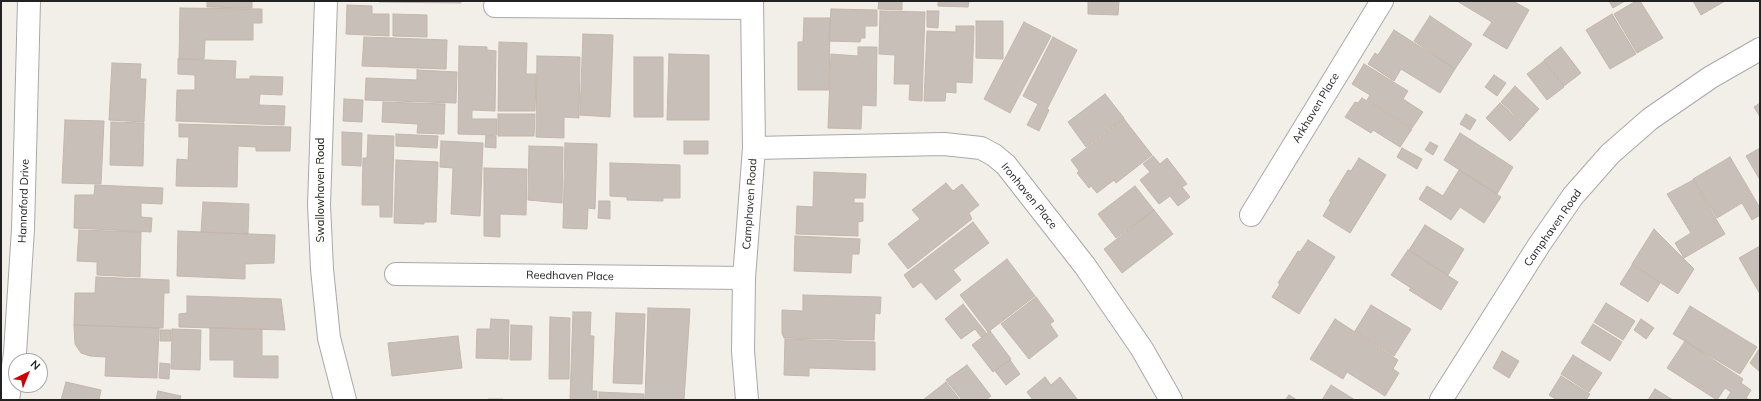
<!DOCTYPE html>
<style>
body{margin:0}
#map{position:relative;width:1761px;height:401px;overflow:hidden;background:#f2efe9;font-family:Mulish,sans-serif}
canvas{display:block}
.frame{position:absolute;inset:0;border:2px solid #222;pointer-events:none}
.north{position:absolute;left:8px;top:353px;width:40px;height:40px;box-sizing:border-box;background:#fff;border:1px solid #a7a7a7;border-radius:50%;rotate:43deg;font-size:11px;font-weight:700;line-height:16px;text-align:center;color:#222}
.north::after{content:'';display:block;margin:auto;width:14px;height:18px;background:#d40000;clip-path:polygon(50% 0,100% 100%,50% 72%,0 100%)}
</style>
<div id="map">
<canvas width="1761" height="401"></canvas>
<div class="frame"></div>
<div class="north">N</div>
</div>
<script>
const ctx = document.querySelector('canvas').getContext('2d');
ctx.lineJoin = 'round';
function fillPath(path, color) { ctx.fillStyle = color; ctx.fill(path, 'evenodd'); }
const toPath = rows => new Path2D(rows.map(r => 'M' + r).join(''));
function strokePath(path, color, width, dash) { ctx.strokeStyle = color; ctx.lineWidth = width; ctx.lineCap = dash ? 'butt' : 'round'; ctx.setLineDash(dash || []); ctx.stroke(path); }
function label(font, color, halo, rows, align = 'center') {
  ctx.font = font + ' Mulish,sans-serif'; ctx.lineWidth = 4; ctx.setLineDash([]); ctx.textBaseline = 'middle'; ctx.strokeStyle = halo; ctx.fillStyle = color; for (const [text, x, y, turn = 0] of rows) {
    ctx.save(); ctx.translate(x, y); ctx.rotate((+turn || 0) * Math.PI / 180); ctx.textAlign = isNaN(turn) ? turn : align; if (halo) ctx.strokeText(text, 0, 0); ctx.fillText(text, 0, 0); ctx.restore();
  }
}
const building = toPath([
 [207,1,252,1,252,8,207,7,207,1],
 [461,1,461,3,379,2,379,1,461,1],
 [879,1,902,1,902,10,878,9,879,1],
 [938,1,969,1,968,7,938,6,938,1],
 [1088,1,1119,1,1118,15,1088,14,1088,1],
 [1457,1,1513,1,1529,10,1507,49,1483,35,1492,22,1457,1],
 [1609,1,1625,1,1613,8,1609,1],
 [1636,1,1640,1,1663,38,1637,53,1614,14,1636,1],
 [1693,1,1725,1,1701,15,1693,1],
 [347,5,372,6,372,14,389,14,389,36,346,34,347,5],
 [180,8,262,9,262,23,253,23,253,40,205,40,204,59,179,59,180,8],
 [831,9,877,10,877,26,865,26,865,38,861,38,860,42,829,41,831,9],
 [880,11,925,12,922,101,909,100,910,84,894,84,895,55,879,54,880,11],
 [927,11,939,11,938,28,927,27,927,11],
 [393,14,427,15,427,37,393,36,393,14],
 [1612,14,1636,54,1610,69,1586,30,1612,14],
 [1430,16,1472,44,1455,69,1414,41,1430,16],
 [804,18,830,18,829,90,798,90,798,42,803,42,804,18],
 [976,21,1003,21,1003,59,976,58,976,21],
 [1024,22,1051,36,1010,113,984,99,1024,22],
 [956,26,974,26,972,83,956,82,956,93,946,92,945,101,924,101,927,31,956,32,956,26],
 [1394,30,1455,69,1440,93,1401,69,1394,81,1368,64,1375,53,1378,55,1394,30],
 [583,34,613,35,610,117,580,115,583,34],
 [364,37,447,40,446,69,362,66,364,37],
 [1053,37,1077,50,1047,109,1049,110,1039,131,1027,125,1038,104,1023,96,1053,37],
 [499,42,527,43,526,74,536,74,535,111,498,111,499,42],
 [459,46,487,47,487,50,496,51,495,111,472,110,472,119,497,119,497,135,458,134,459,46],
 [858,47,877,47,876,106,862,105,861,129,828,128,831,54,858,56,858,47],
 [1561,47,1581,73,1564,86,1544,60,1561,47],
 [669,54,709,55,709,120,667,120,669,54],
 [537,56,580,57,579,118,564,117,564,138,536,137,537,56],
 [634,57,663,57,663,117,634,117,634,57],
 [178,59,236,61,235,79,250,79,250,76,283,77,282,95,260,94,259,105,285,106,284,125,176,121,177,90,195,90,195,75,178,74,178,59],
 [1544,61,1564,87,1547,100,1527,74,1544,61],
 [112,63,141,64,140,79,146,79,144,122,109,120,112,63],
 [1364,64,1408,91,1403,99,1423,112,1412,128,1367,100,1370,95,1352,84,1364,64],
 [417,70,457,72,456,103,365,100,366,78,417,80,417,70],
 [1494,75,1506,83,1497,96,1485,87,1494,75],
 [1515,86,1539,109,1525,124,1501,102,1515,86],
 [1105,94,1124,118,1086,147,1068,122,1105,94],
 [1362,98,1412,129,1400,147,1373,130,1371,133,1345,117,1355,102,1358,103,1362,98],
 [344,99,363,100,362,122,343,121,344,99],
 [383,102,445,104,444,134,417,133,418,124,382,122,383,102],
 [1500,103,1525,125,1510,141,1486,118,1500,103],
 [1760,103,1760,117,1754,107,1760,103],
 [498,114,535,114,534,136,498,136,498,114],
 [1466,114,1476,120,1470,130,1460,124,1466,114],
 [1124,119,1152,155,1116,183,1114,180,1097,193,1091,186,1089,188,1077,173,1079,171,1071,160,1124,119],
 [65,120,104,121,101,184,62,183,65,120],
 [111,122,144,123,143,166,110,165,111,122],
 [179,124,291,127,290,151,256,151,256,147,238,146,237,187,176,186,177,159,188,160,189,137,179,137,179,124],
 [342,132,362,133,361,166,342,165,342,132],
 [1460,133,1513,167,1497,194,1444,160,1460,133],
 [396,134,438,136,437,148,396,146,396,134],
 [368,135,394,136,392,217,380,217,380,205,362,205,363,158,367,158,368,135],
 [486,135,496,136,496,148,485,147,486,135],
 [441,141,483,143,480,216,451,214,453,168,440,167,441,141],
 [684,141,708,141,708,154,684,154,684,141],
 [1430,142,1438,146,1433,155,1425,150,1430,142],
 [565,143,597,144,595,209,588,208,587,229,563,228,565,143],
 [529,146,563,147,562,203,528,200,529,146],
 [1402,148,1422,159,1417,169,1397,157,1402,148],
 [1760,148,1760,180,1746,156,1760,148],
 [1153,156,1160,164,1167,158,1187,184,1182,187,1190,197,1178,206,1170,196,1159,204,1140,180,1150,172,1143,164,1153,156],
 [1730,157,1760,208,1760,215,1752,220,1742,203,1717,218,1693,179,1730,157],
 [1359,158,1386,175,1350,233,1323,216,1331,202,1329,201,1348,170,1351,171,1359,158],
 [396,160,438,162,436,222,424,222,424,224,394,223,396,160],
 [610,163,680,165,680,198,663,198,663,201,627,200,627,197,610,196,610,163],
 [484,168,527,169,526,215,500,214,500,237,484,236,484,168],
 [1459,170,1501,197,1484,223,1460,207,1451,220,1419,199,1427,186,1443,196,1459,170],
 [814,172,866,174,865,198,854,198,854,203,863,203,863,221,858,222,858,236,796,234,797,206,813,207,814,172],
 [1693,180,1725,234,1684,258,1675,243,1691,233,1667,194,1693,180],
 [946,183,953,191,962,184,979,205,969,213,972,219,908,269,888,244,920,219,912,210,946,183],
 [95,185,163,188,162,204,141,203,141,217,152,218,151,232,74,228,75,195,94,195,95,185],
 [1135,186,1154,210,1116,238,1098,214,1135,186],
 [599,201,610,201,610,219,598,218,599,201],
 [203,202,249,204,248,234,201,232,203,202],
 [1154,210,1173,234,1122,273,1104,249,1154,210],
 [973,222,989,243,953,270,961,280,936,300,921,282,913,288,904,275,973,222],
 [1425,225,1464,249,1448,275,1409,250,1425,225],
 [1654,229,1694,269,1678,294,1632,264,1654,229],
 [79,230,141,232,140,277,97,275,97,262,77,261,79,230],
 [178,231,275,235,274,263,245,264,245,279,177,276,178,231],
 [795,236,860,239,859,254,852,254,851,273,794,271,795,236],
 [1308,240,1335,257,1299,314,1272,297,1280,284,1278,283,1298,251,1300,252,1308,240],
 [1760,246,1760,294,1739,258,1760,246],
 [1408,250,1458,282,1441,310,1409,290,1411,288,1391,275,1408,250],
 [1007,259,1035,296,988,332,960,295,1007,259],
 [1632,265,1660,283,1648,302,1620,284,1632,265],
 [96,277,169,280,169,293,164,293,163,328,74,325,75,293,95,293,96,277],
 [803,295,881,297,880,314,875,313,874,340,784,338,782,333,782,310,803,311,803,295],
 [187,296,281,299,285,330,179,327,179,314,187,313,187,296],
 [1036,297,1054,321,1050,324,1058,336,1029,359,1001,324,1036,297],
 [1606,303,1635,321,1623,340,1594,322,1606,303],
 [963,304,987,334,982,338,975,329,961,339,945,319,963,304],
 [1371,305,1411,329,1394,356,1355,331,1371,305],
 [1690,306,1757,347,1740,374,1673,334,1690,306],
 [648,308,690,309,684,400,645,400,648,308],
 [573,312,591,312,590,336,594,336,592,391,597,391,597,400,570,400,573,312],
 [616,313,645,314,642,384,613,383,616,313],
 [550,317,570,318,569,379,549,379,550,317],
 [491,319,509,320,508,359,476,358,477,329,490,329,491,319],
 [1335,319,1398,360,1393,369,1399,373,1385,396,1347,372,1343,379,1310,359,1335,319],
 [1641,319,1654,328,1646,339,1634,330,1641,319],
 [1593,324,1622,342,1610,361,1581,343,1593,324],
 [74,325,159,328,157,378,105,376,106,357,90,356,81,353,75,344,74,325],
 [511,325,532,326,531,360,510,360,511,325],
 [210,328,262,329,262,356,278,356,278,378,234,377,234,360,210,360,210,328],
 [172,329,201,330,200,370,171,369,172,329],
 [160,330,171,330,171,341,160,341,160,330],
 [990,331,1011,359,993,372,972,345,990,331],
 [458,336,462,368,392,376,388,343,458,336],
 [785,339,875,342,875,370,809,368,809,376,784,375,785,339],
 [1685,341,1743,379,1741,383,1751,390,1746,398,1750,400,1726,400,1731,392,1725,388,1717,400,1667,368,1685,341],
 [1760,348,1760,372,1750,363,1760,348],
 [1502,351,1519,361,1509,378,1493,368,1502,351],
 [1573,355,1602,373,1589,392,1561,374,1573,355],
 [1010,360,1020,374,1006,385,995,371,1010,360],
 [160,363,170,364,169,379,159,378,160,363],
 [967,365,991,396,986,400,962,400,946,380,967,365],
 [1561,376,1590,394,1586,400,1557,400,1549,395,1561,376],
 [1045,377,1051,385,1060,377,1078,400,1033,400,1027,392,1045,377],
 [66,382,101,390,99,400,61,400,66,382],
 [946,382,960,400,923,400,946,382],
 [1331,385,1355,400,1322,400,1331,385],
 [1655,389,1673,400,1648,400,1655,389],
 [158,391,181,396,180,400,156,400,158,391],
 [599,392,644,394,644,400,599,400,599,392],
 [1289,395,1297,400,1285,400,1289,395],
 [489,399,503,399,503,400,489,400,489,399]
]);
const minor = toPath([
 [326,1,319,205,322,269,329,338,345,400],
 [495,6,752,8],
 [754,148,944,144,981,148,994,155,1006,165,1085,266,1142,349,1171,400],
 [1251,215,1382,1],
 [396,274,744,278],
 [8,400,15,353,23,229,29,1],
 [747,400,743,351,744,278,754,148,752,1],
 [1441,400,1539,245,1573,196,1610,154,1650,119,1711,77,1760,49]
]);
const streetNames = [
 ["Arkhaven Place",1316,108,-59],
 ["Swallowhaven Road",321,190,-90],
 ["Ironhaven Place",1029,196,51],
 ["Hannaford Drive",24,201,-88],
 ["Camphaven Road",750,204,-86],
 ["Camphaven Road",1553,228,-55],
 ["Reedhaven Place",570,276,1]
];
fillPath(building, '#c7bfb8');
strokePath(building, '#c4b6ab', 1);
strokePath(minor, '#a9a9a9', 24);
strokePath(minor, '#fff', 22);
label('11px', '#222', '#fff', streetNames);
</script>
